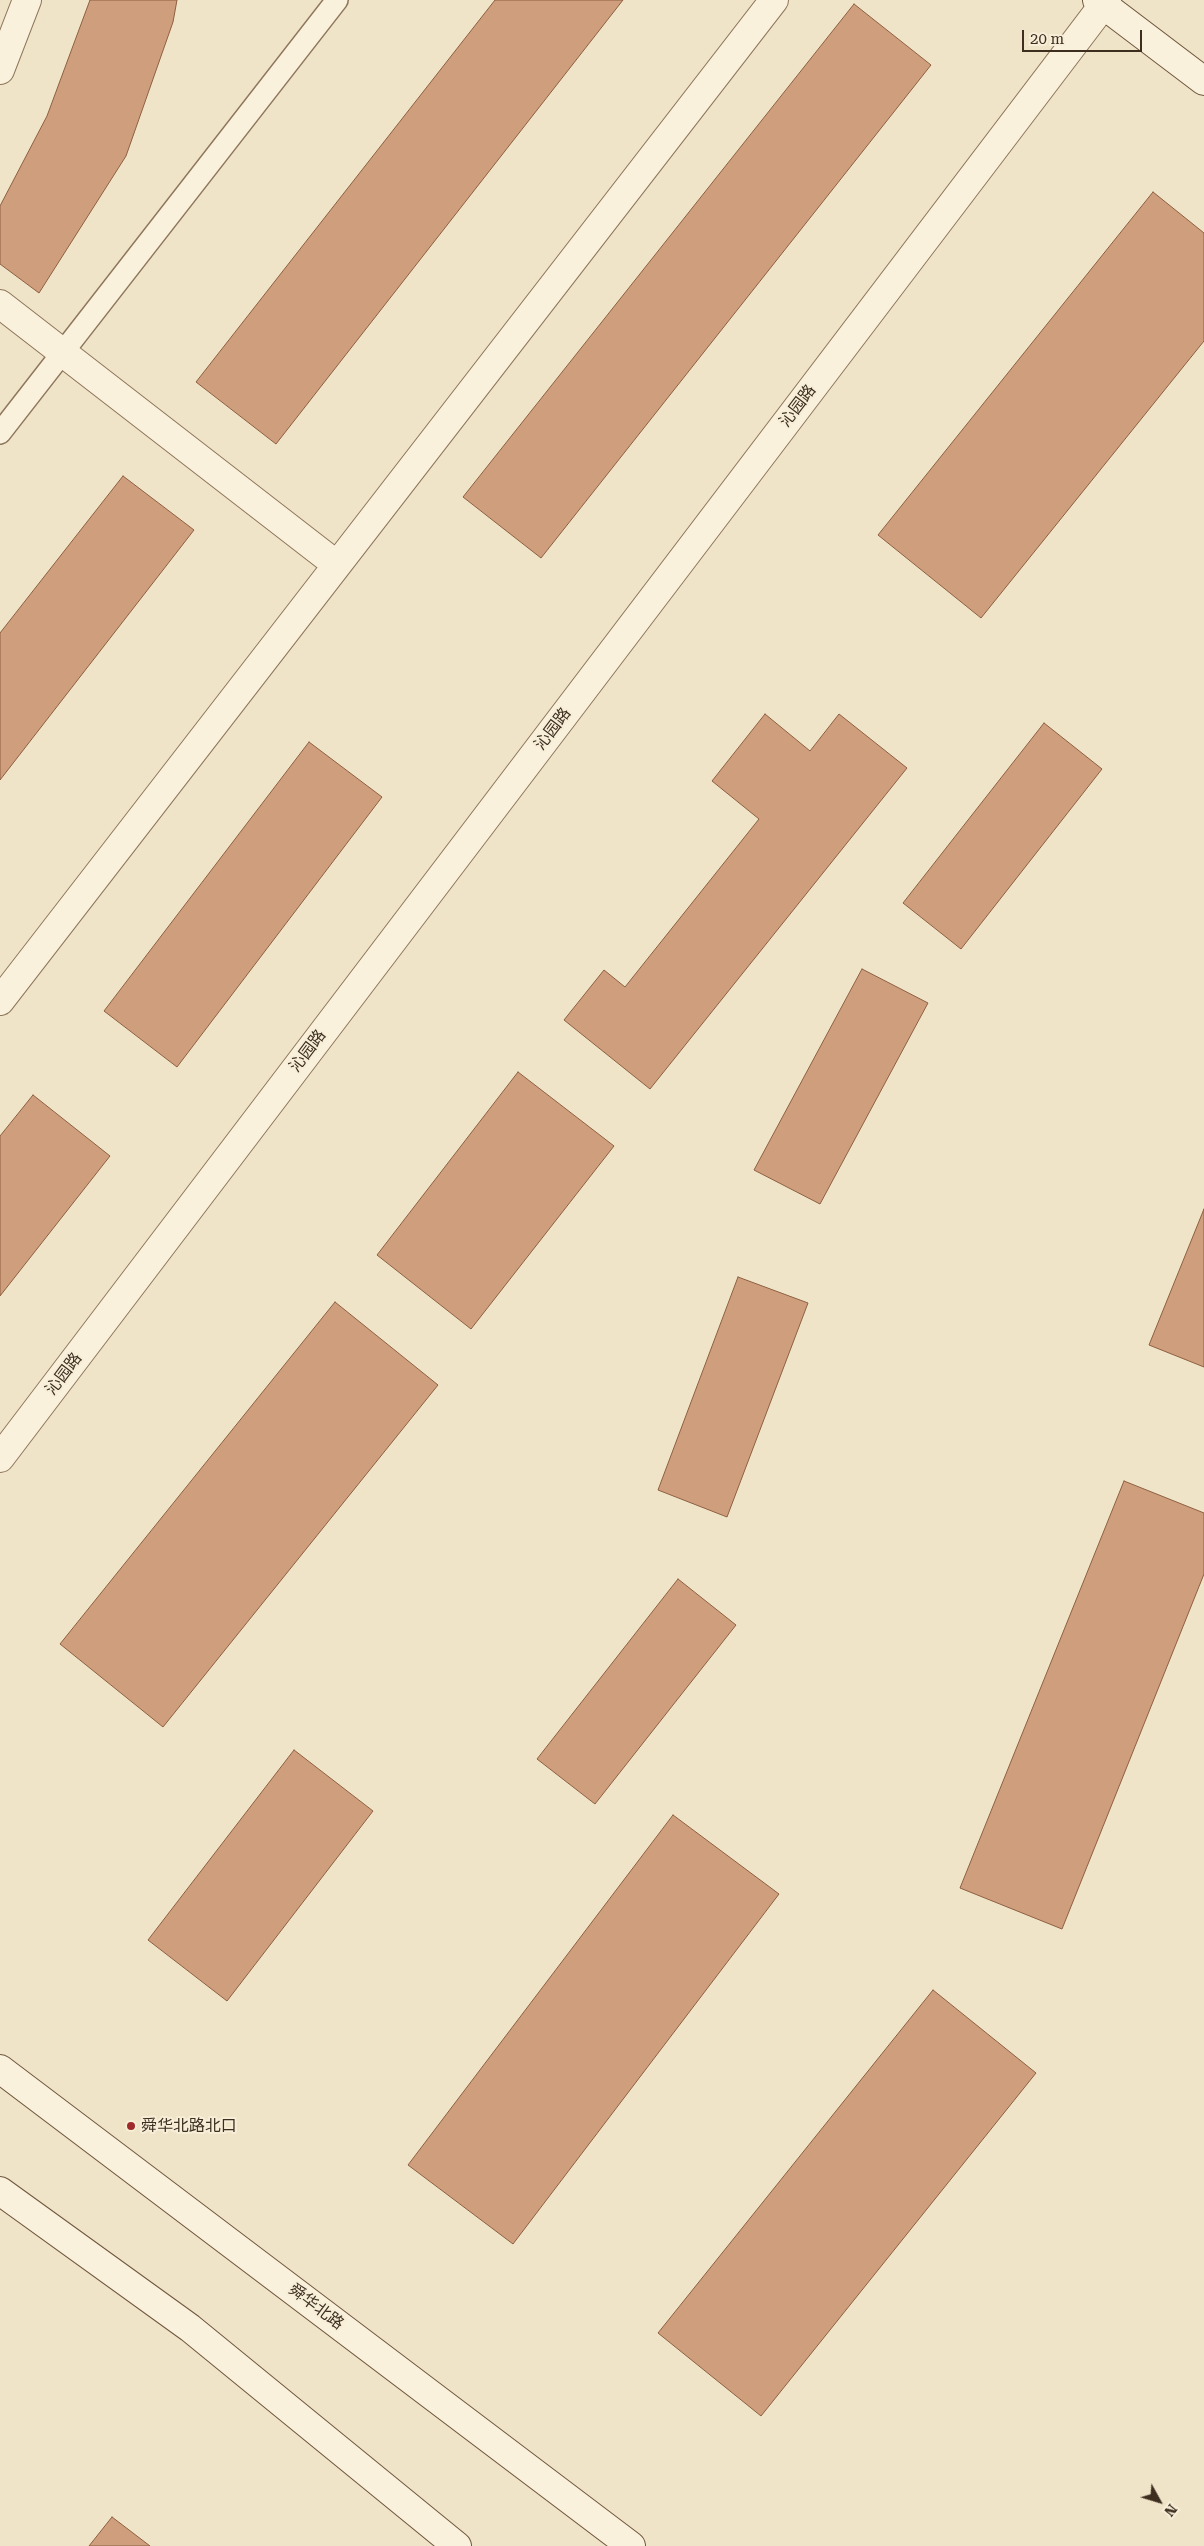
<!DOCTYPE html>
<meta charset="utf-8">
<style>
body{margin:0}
#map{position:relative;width:1204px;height:2546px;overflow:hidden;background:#f0e4c8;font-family:"Roboto Serif",serif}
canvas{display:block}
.north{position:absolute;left:1134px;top:2476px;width:50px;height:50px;-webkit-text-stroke:4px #f7eed8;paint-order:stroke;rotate:129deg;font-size:14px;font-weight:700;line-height:20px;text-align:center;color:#3d2e20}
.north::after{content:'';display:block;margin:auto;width:18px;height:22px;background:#3d2e20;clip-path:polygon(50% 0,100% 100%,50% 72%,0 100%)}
.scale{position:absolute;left:1022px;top:30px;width:120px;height:22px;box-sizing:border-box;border:2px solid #3d2e20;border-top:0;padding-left:6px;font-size:15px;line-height:18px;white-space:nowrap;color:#3d2e20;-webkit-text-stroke:4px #f7eed8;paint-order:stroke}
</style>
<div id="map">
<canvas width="1204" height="2546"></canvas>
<div class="north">N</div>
<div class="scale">20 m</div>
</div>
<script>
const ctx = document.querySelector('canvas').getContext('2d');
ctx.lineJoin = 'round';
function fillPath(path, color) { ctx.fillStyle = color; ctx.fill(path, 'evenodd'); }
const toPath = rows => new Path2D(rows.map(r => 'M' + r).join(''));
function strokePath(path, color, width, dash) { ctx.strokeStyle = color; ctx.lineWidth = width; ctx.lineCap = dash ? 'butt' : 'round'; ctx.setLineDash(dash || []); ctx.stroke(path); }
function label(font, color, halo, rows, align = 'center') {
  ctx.font = font + ' "Roboto Serif","Noto Sans SC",serif'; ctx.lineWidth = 4; ctx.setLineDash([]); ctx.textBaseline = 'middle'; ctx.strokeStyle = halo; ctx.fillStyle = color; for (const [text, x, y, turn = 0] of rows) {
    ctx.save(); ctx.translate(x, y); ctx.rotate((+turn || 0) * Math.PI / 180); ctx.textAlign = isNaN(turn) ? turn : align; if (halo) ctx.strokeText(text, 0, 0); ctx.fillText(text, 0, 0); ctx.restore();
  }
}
const building = toPath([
 [90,0,177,0,173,22,126,156,39,293,0,264,0,206,47,116,90,0],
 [495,0,623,0,276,444,196,382,495,0],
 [854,4,931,65,541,558,463,497,854,4],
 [1153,192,1204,233,1204,341,981,618,878,535,1153,192],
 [123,476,194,530,0,780,0,633,123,476],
 [765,714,810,751,839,714,907,768,650,1089,564,1020,604,970,625,987,759,819,712,781,765,714],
 [1044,723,1102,769,961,949,903,903,1044,723],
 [309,742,382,797,177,1067,104,1011,309,742],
 [862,969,928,1003,820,1204,754,1170,862,969],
 [518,1072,614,1146,471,1329,377,1255,518,1072],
 [33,1095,110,1156,0,1296,0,1136,33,1095],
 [1204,1209,1204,1367,1149,1345,1204,1209],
 [738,1277,808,1303,727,1517,658,1490,738,1277],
 [335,1302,438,1385,163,1727,60,1644,335,1302],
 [1124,1481,1204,1513,1204,1574,1062,1929,960,1888,1124,1481],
 [678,1579,736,1625,595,1804,537,1759,678,1579],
 [294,1750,373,1811,227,2001,148,1940,294,1750],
 [673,1815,779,1894,513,2244,408,2165,673,1815],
 [933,1990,1036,2073,761,2416,658,2333,933,1990],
 [112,2517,150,2546,89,2546,112,2517]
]);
const service = toPath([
 [0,433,337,0]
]);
const minor = toPath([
 [0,70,27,0],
 [0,304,337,565],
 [0,1001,774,0]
]);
const tertiary = toPath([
 [0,1458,1107,0]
]);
const secondary = toPath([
 [1097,0,1204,81],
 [0,2069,631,2546],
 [0,2191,190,2328,457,2546]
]);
const markers = [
 [131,2126,5,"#9e2a2b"]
];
const streetNames = [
 ["沁园路",798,406,-53],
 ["沁园路",553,729,-53],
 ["沁园路",308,1051,-53],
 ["沁园路",64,1374,-53],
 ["舜华北路",316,2307,37]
];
const poiNames = [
 ["舜华北路北口",141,2126]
];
fillPath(building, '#cf9f7d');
strokePath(building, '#8d5f41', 1);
strokePath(service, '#8d765c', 24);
strokePath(minor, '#8d765c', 30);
strokePath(tertiary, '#8d765c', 30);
strokePath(secondary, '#6f573f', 30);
strokePath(service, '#faf1dc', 21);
strokePath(minor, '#faf1dc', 28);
strokePath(tertiary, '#faf1dc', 28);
strokePath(secondary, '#faf1dc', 28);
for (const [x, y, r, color] of markers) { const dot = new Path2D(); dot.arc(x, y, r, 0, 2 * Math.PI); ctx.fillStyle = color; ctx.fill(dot); strokePath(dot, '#f7eed8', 2); }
label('16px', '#3d2e20', '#f7eed8', streetNames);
label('16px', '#3d2e20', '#f7eed8', poiNames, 'left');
</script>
